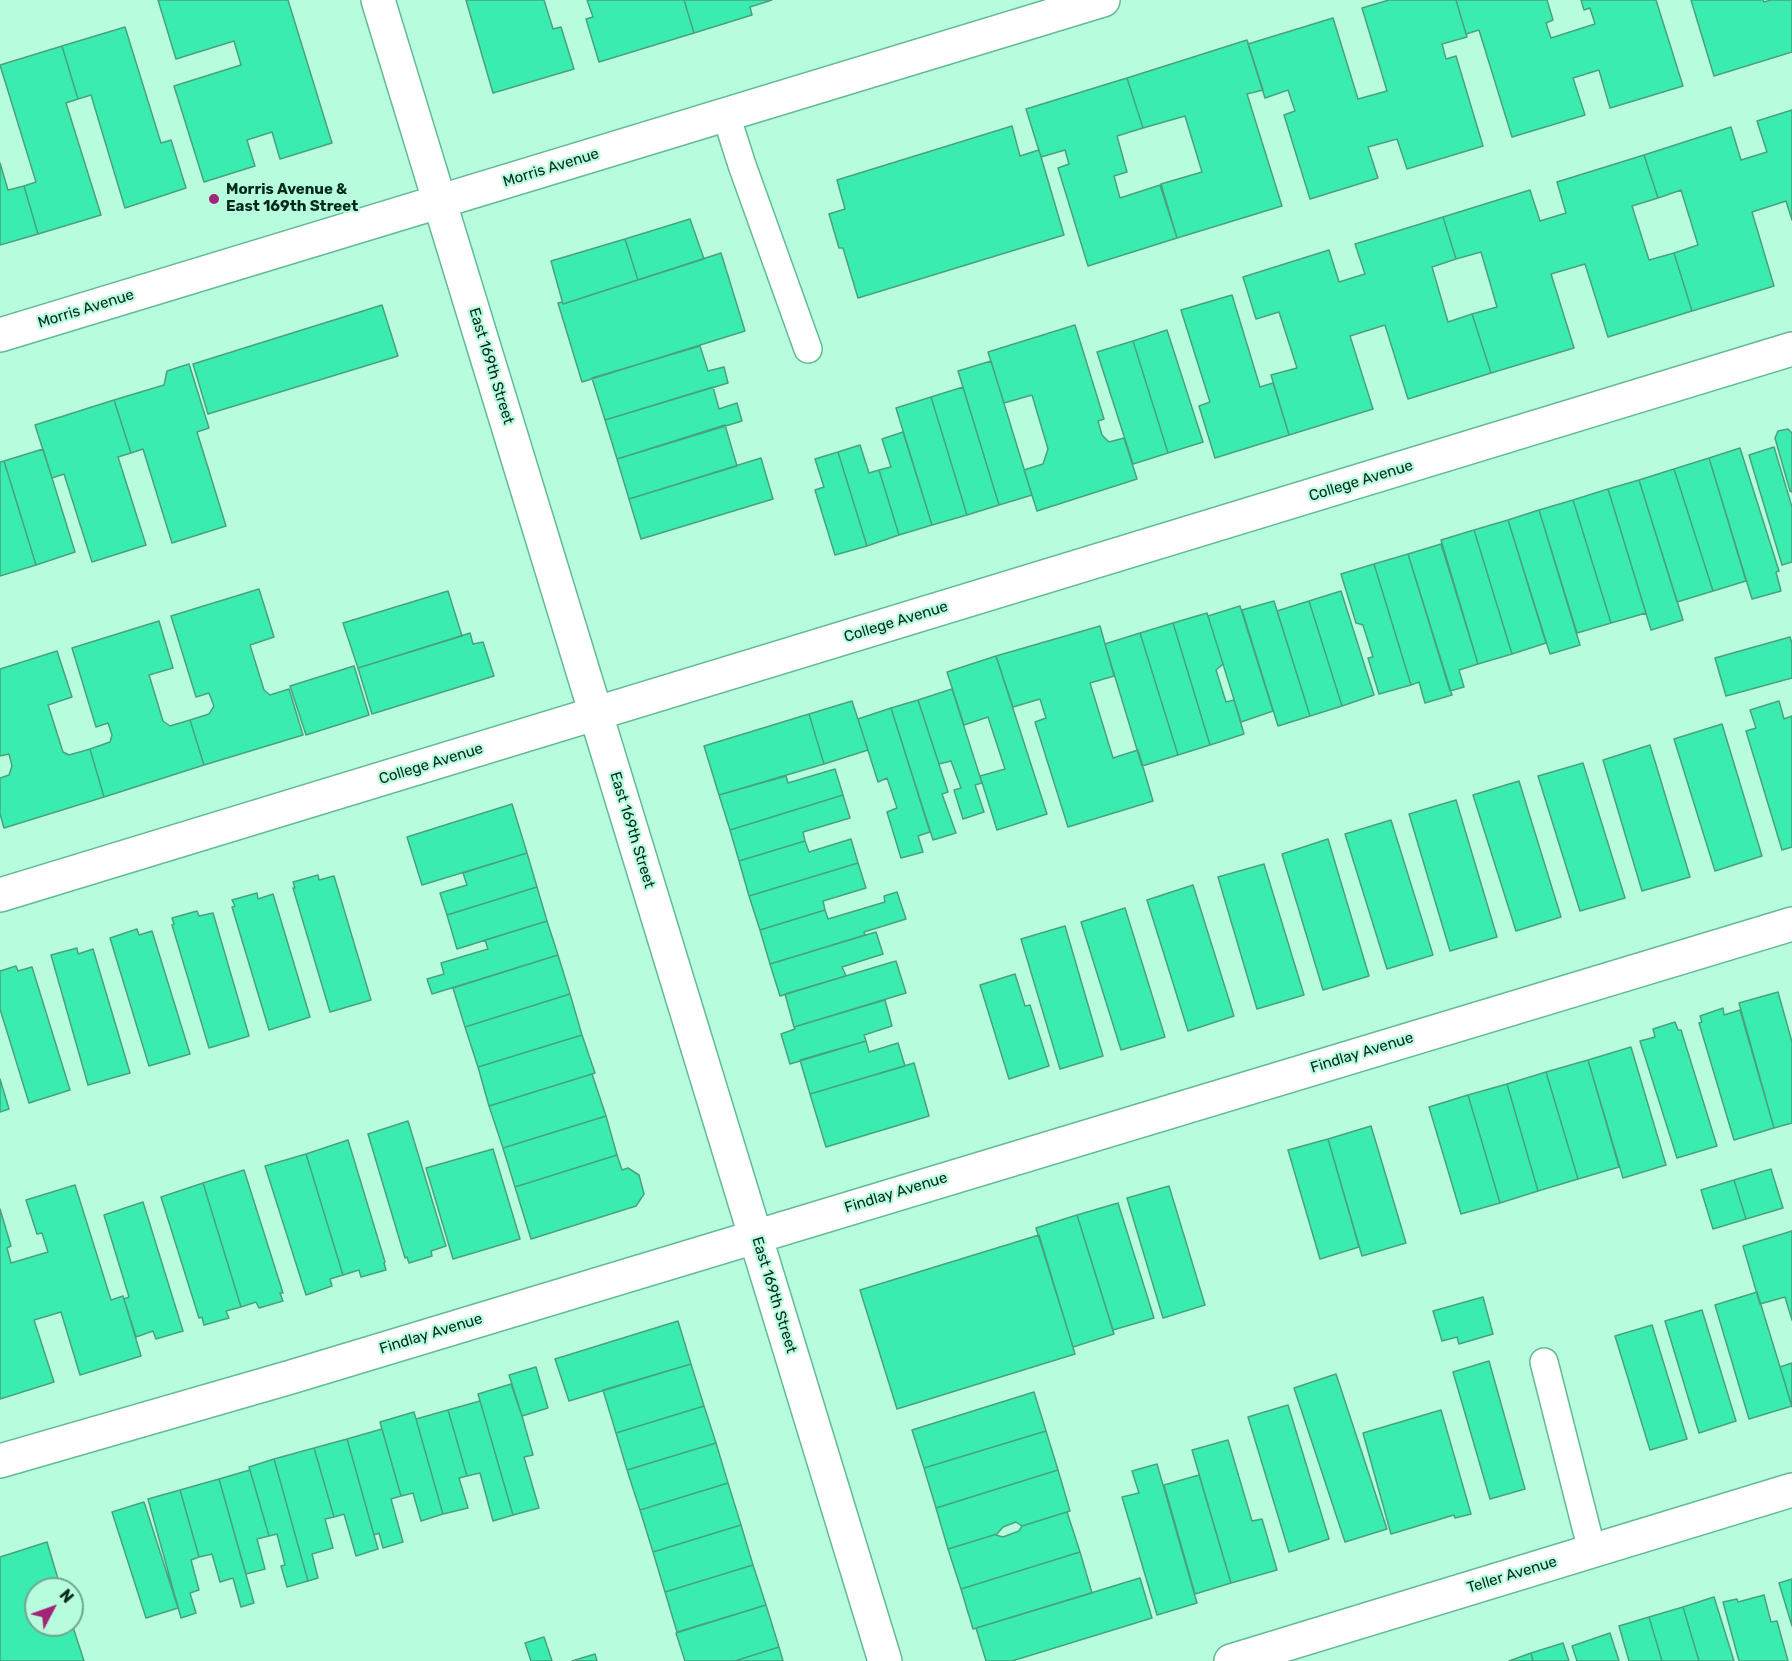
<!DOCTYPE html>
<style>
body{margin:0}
#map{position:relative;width:1792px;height:1661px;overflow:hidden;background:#b7fcdd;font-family:Rubik,sans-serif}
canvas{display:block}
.north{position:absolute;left:24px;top:1577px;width:60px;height:60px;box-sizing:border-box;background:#b7fcdd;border:2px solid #6fa890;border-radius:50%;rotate:49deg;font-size:16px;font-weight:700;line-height:24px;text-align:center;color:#032a1c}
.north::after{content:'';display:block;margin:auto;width:21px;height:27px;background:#a22578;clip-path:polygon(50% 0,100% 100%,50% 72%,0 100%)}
</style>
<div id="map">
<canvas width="1792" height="1661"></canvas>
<div class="north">N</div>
</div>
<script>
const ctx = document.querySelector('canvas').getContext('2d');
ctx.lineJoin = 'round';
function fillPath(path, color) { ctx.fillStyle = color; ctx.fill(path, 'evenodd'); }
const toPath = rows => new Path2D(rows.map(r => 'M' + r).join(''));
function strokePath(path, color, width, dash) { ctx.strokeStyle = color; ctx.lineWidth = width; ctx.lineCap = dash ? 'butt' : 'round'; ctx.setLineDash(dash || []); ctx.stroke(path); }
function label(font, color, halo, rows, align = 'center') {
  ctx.font = font + ' Rubik,sans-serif'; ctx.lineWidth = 4.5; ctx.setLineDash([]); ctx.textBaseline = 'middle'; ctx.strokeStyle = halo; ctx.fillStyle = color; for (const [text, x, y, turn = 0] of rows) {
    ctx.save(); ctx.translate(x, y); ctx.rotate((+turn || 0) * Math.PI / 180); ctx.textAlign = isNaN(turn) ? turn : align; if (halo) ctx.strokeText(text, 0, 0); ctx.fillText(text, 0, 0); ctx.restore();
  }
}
const building = toPath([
 [158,0,288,0,332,143,280,159,272,132,247,140,255,166,204,182,174,86,241,65,234,41,176,59,158,0],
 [466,0,544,0,553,29,561,27,574,69,493,93,466,0],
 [587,0,684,0,694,33,599,62,586,19,593,17,587,0],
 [684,0,772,0,750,7,752,15,694,33,684,0],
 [1389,0,1456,0,1467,37,1442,44,1446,59,1456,56,1483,146,1407,169,1397,139,1368,147,1378,178,1310,199,1284,115,1295,111,1288,90,1265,98,1248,44,1333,18,1358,99,1387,91,1362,8,1389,0],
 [1456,0,1547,0,1553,20,1546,23,1551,38,1595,24,1590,8,1584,10,1581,0,1656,0,1683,86,1610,108,1599,70,1573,78,1585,115,1512,137,1479,30,1466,34,1456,0],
 [1691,0,1763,0,1764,2,1771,0,1792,0,1792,52,1714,76,1691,0],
 [125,27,161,143,171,140,186,188,125,208,91,95,78,99,62,46,125,27],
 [1247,40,1263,90,1247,94,1282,206,1177,238,1161,184,1202,172,1185,116,1143,128,1127,78,1247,40],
 [62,46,78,99,66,103,101,215,38,234,24,186,36,182,0,65,62,46],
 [1127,78,1143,128,1117,136,1127,172,1114,176,1120,198,1160,185,1177,238,1088,266,1058,168,1069,164,1065,150,1041,157,1026,109,1127,78],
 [1792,110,1792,220,1786,201,1752,212,1774,286,1692,311,1674,253,1698,245,1681,190,1658,198,1644,155,1731,127,1741,160,1767,152,1757,121,1792,110],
 [1012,126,1020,156,1039,150,1064,235,858,298,843,248,839,248,829,214,845,209,837,180,1012,126],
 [1644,155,1658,198,1632,206,1649,260,1674,253,1692,311,1608,337,1585,264,1551,274,1574,348,1491,373,1472,314,1497,307,1481,252,1456,259,1443,217,1530,190,1540,221,1566,213,1557,182,1644,155],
 [0,163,8,190,24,186,38,234,0,245,0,163],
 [1443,217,1456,259,1432,267,1448,322,1472,314,1491,373,1408,399,1385,325,1350,336,1373,409,1289,435,1271,375,1297,368,1279,312,1256,319,1243,277,1329,250,1339,282,1365,274,1355,244,1443,217],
 [690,219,704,259,638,280,625,239,690,219],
 [625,239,638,280,563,304,551,261,625,239],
 [721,253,745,331,582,382,558,303,562,302,563,304,721,253],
 [1232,295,1260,387,1273,383,1289,435,1215,458,1199,406,1210,402,1181,310,1232,295],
 [382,305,398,356,208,414,193,364,382,305],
 [1075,325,1104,419,1098,421,1102,435,1109,442,1124,438,1137,479,1037,511,1024,470,1043,464,1048,449,1032,395,1004,403,988,352,1075,325],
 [1167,330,1203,442,1168,453,1133,341,1167,330],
 [1133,341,1168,453,1133,464,1097,352,1133,341],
 [700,346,708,371,724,367,728,383,605,420,592,378,700,346],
 [991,361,1032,495,999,505,958,371,991,361],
 [189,364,209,428,197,432,226,526,172,543,143,449,131,453,114,400,164,385,167,371,189,364],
 [713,387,719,409,737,403,742,421,617,459,605,420,713,387],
 [963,387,999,505,967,515,931,397,963,387],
 [931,397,967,515,932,525,896,408,931,397],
 [114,400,131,453,118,457,146,545,92,562,64,474,52,478,35,425,114,400],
 [725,425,737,466,629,499,617,459,725,425],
 [1788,429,1792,433,1792,492,1790,491,1775,438,1778,431,1788,429],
 [903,432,932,525,899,535,879,470,891,467,882,439,903,432],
 [860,445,869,473,879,470,899,535,867,546,838,452,860,445],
 [1774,447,1792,507,1792,562,1782,565,1749,455,1774,447],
 [1740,448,1779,571,1776,572,1781,591,1752,599,1709,458,1740,448],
 [43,449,75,552,36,565,4,461,43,449],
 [838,452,867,546,835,555,815,490,824,487,815,459,838,452],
 [761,458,773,499,641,539,629,499,761,458],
 [1709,458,1746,581,1713,591,1674,469,1709,458],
 [4,461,36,565,0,576,0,462,4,461],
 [1674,469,1713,591,1677,602,1639,480,1674,469],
 [1639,480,1683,620,1651,630,1608,489,1639,480],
 [1608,489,1646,613,1611,623,1573,500,1608,489],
 [1573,500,1611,623,1577,633,1539,510,1573,500],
 [1539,510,1580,645,1550,654,1508,520,1539,510],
 [1508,520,1546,643,1512,654,1474,530,1508,520],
 [1474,530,1512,654,1478,664,1441,540,1474,530],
 [1441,544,1478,664,1459,670,1464,687,1450,691,1408,554,1441,544],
 [1408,554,1452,695,1425,703,1419,682,1411,685,1374,564,1408,554],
 [1374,564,1411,685,1379,694,1368,658,1373,657,1363,625,1356,623,1341,574,1374,564],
 [259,589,274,637,250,645,264,690,270,695,289,689,303,735,204,765,190,720,209,714,214,706,209,693,196,697,171,616,259,589],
 [448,591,462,636,358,668,343,623,448,591],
 [1341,591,1374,695,1342,706,1309,601,1341,591],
 [1274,601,1310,716,1278,726,1242,610,1274,601],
 [1309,601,1342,706,1310,716,1277,611,1309,601],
 [1240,606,1273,711,1241,722,1208,616,1240,606],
 [1207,613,1223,664,1216,670,1226,702,1234,700,1244,734,1210,745,1173,623,1207,613],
 [159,621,173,668,149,675,163,721,170,726,190,720,204,765,104,797,90,749,110,742,112,735,108,723,96,727,72,648,159,621],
 [1173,623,1210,745,1178,755,1140,633,1173,623],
 [1100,626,1114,676,1090,683,1113,758,1138,750,1153,801,1068,827,1035,722,1046,718,1040,699,1013,707,996,656,1100,626],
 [470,633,473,644,483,642,494,676,372,714,358,668,470,633],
 [1140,633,1178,755,1142,766,1105,644,1140,633],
 [1790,637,1792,644,1792,678,1726,696,1715,658,1790,637],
 [57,651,72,697,48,705,63,752,69,755,90,749,104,797,4,828,0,814,0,778,9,775,12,766,9,754,0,756,0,669,57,651],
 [996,656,1047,814,997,830,980,776,1005,769,988,717,964,725,947,672,996,656],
 [354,666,369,715,306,735,290,686,354,666],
 [952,689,982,783,975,785,984,812,963,819,954,790,961,788,951,761,939,764,918,700,952,689],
 [918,700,948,792,942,794,956,833,933,840,891,708,918,700],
 [852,701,868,750,824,764,809,714,852,701],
 [1779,701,1784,719,1792,716,1792,847,1782,850,1746,731,1756,728,1750,710,1779,701],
 [891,708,930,832,918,836,923,852,901,858,887,812,897,808,887,778,878,782,858,719,891,708],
 [809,714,824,764,719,795,704,746,809,714],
 [1722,724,1762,856,1715,871,1674,739,1722,724],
 [1650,745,1690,877,1642,891,1603,760,1650,745],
 [1583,763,1625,898,1580,911,1538,776,1583,763],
 [835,769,843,795,730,830,719,795,786,776,788,783,835,769],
 [1519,781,1561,917,1516,931,1473,795,1519,781],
 [843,795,850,818,803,832,805,841,739,861,730,830,843,795],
 [1456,800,1497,937,1450,951,1409,814,1456,800],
 [512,804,527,853,422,885,407,837,512,804],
 [1391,820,1433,955,1387,969,1345,834,1391,820],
 [851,839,858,863,749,896,739,861,805,841,809,852,851,839],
 [1328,839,1369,976,1323,990,1282,854,1328,839],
 [527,853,537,887,447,915,440,893,467,885,463,873,527,853],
 [858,863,866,888,823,901,825,910,760,930,749,896,858,863],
 [1264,864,1304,995,1257,1009,1218,877,1264,864],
 [318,875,319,880,334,876,371,1000,330,1012,293,888,295,888,293,882,318,875],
 [1193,885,1234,1016,1188,1031,1147,900,1193,885],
 [537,887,547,921,457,949,447,915,537,887],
 [897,892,906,919,864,932,865,935,770,964,760,930,825,910,828,919,885,902,884,896,897,892],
 [257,893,258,899,273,894,310,1017,269,1030,232,907,235,906,232,900,257,893],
 [1125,908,1165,1037,1121,1050,1081,922,1125,908],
 [197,911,199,916,213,913,249,1036,209,1048,172,925,174,924,172,918,197,911],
 [547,921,558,955,432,994,427,979,444,974,441,963,488,949,485,940,547,921],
 [1065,926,1103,1056,1060,1069,1021,939,1065,926],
 [137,929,139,935,152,931,190,1054,149,1066,110,938,137,929],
 [876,932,883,954,842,967,846,976,780,996,770,964,876,932],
 [77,948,78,954,93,949,130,1073,88,1085,51,955,77,948],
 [558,955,570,994,465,1027,453,988,558,955],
 [896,961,906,993,794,1027,785,994,896,961],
 [16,966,18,971,32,967,70,1090,29,1103,0,1009,0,971,16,966],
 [1015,974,1025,1006,1030,1005,1049,1066,1009,1079,980,985,1015,974],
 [1778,992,1792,1042,1792,1123,1774,1128,1739,1003,1778,992],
 [570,994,582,1035,478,1067,465,1027,570,994],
 [885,1000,892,1026,864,1035,866,1041,790,1064,781,1034,795,1029,794,1027,885,1000],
 [1723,1008,1724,1015,1740,1010,1774,1128,1734,1140,1699,1023,1702,1022,1700,1016,1723,1008],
 [1675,1022,1678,1030,1681,1030,1717,1146,1677,1158,1640,1041,1655,1037,1653,1029,1675,1022],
 [582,1035,595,1073,489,1106,478,1067,582,1035],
 [866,1041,869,1052,898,1043,905,1066,810,1094,800,1060,866,1041],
 [1631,1047,1666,1165,1623,1178,1588,1060,1631,1047],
 [1588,1060,1619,1167,1578,1179,1546,1072,1588,1060],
 [914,1063,929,1116,826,1147,810,1094,914,1063],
 [1546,1072,1578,1179,1538,1191,1507,1084,1546,1072],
 [592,1074,606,1116,503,1148,489,1106,592,1074],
 [0,1079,9,1109,0,1112,0,1079],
 [1507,1084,1538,1191,1500,1203,1468,1095,1507,1084],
 [1468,1095,1500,1203,1461,1214,1429,1107,1468,1095],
 [606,1116,617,1155,515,1187,503,1148,606,1116],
 [408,1121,446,1246,431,1251,432,1256,409,1263,407,1257,405,1258,368,1134,408,1121],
 [1371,1126,1406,1243,1362,1256,1328,1139,1371,1126],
 [1328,1139,1359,1247,1320,1259,1288,1150,1328,1139],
 [348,1140,385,1262,384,1263,386,1270,361,1277,359,1270,343,1275,306,1154,348,1140],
 [493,1149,520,1239,453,1259,426,1168,493,1149],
 [306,1154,343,1275,330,1279,332,1286,306,1295,265,1166,306,1154],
 [617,1155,622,1170,628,1168,639,1175,644,1194,636,1206,531,1239,515,1187,617,1155],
 [1771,1169,1783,1208,1746,1219,1734,1180,1771,1169],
 [244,1170,283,1293,280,1293,283,1301,259,1308,256,1302,241,1307,203,1183,244,1170],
 [1734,1180,1746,1219,1713,1229,1701,1190,1734,1180],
 [203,1183,241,1307,226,1311,229,1318,204,1325,202,1317,199,1318,161,1197,203,1183],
 [75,1185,111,1300,123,1296,141,1356,80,1375,61,1312,34,1320,54,1382,0,1399,0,1209,11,1246,7,1248,11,1263,48,1252,42,1233,37,1234,26,1200,75,1185],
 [1169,1186,1205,1305,1163,1318,1127,1198,1169,1186],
 [143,1202,183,1331,156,1339,153,1331,136,1337,124,1299,129,1297,104,1215,143,1202],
 [1118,1203,1154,1318,1113,1330,1077,1215,1118,1203],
 [1077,1215,1114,1334,1073,1347,1036,1228,1077,1215],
 [1792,1231,1792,1320,1785,1297,1760,1304,1743,1246,1792,1231],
 [1039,1235,1075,1354,897,1409,860,1290,1039,1235],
 [1757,1292,1792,1406,1749,1419,1715,1305,1757,1292],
 [1483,1297,1493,1334,1459,1344,1457,1337,1442,1341,1433,1311,1483,1297],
 [1702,1310,1736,1421,1699,1433,1665,1321,1702,1310],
 [678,1321,691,1364,569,1401,555,1359,678,1321],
 [1652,1325,1687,1439,1650,1450,1615,1336,1652,1325],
 [1489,1361,1525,1489,1490,1499,1453,1372,1489,1361],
 [1792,1363,1792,1407,1780,1367,1792,1363],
 [691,1364,704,1406,616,1433,603,1390,691,1364],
 [536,1367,548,1408,522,1416,509,1375,536,1367],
 [1336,1374,1387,1529,1345,1542,1294,1388,1336,1374],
 [511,1384,522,1416,533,1455,524,1457,539,1508,513,1515,478,1394,511,1384],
 [1034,1392,1046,1431,924,1468,912,1430,1034,1392],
 [480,1401,513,1515,493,1521,480,1473,467,1476,448,1410,480,1401],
 [1288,1405,1329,1539,1289,1552,1248,1417,1288,1405],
 [704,1406,716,1443,627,1470,616,1433,704,1406],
 [448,1410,467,1476,459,1478,468,1508,443,1514,416,1419,448,1410],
 [1441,1410,1471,1514,1455,1518,1454,1515,1391,1534,1363,1433,1441,1410],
 [414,1412,443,1514,421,1521,413,1493,401,1496,380,1422,414,1412],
 [382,1429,401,1496,391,1499,403,1542,383,1548,379,1533,374,1535,347,1439,382,1429],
 [1046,1431,1058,1470,936,1508,924,1468,1046,1431],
 [347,1439,378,1549,356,1556,344,1514,334,1517,314,1448,347,1439],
 [1228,1440,1252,1521,1262,1519,1277,1570,1231,1583,1192,1450,1228,1440],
 [716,1443,728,1483,640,1510,627,1470,716,1443],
 [314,1448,334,1517,325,1519,333,1548,312,1554,318,1578,308,1581,274,1459,314,1448],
 [274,1459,308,1581,287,1587,281,1566,285,1565,277,1534,269,1536,249,1467,274,1459],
 [1157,1464,1197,1603,1157,1615,1122,1497,1139,1493,1132,1471,1157,1464],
 [250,1470,269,1536,257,1539,265,1569,246,1574,219,1479,250,1470],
 [1058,1470,1070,1511,1022,1526,1016,1522,1003,1527,997,1534,948,1549,936,1508,1058,1470],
 [1199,1475,1231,1583,1195,1594,1164,1485,1199,1475],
 [219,1479,254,1603,241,1607,233,1578,220,1582,212,1554,199,1557,180,1490,219,1479],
 [728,1483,741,1525,653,1552,640,1510,728,1483],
 [180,1490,199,1557,191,1560,199,1590,190,1593,196,1613,181,1618,148,1499,180,1490],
 [144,1502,178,1608,146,1618,112,1512,144,1502],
 [1067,1512,1080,1552,961,1589,948,1549,997,1534,996,1535,1003,1537,1019,1531,1022,1526,1067,1512],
 [741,1525,753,1565,665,1592,653,1552,741,1525],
 [47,1542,61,1589,36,1589,36,1625,72,1624,84,1661,0,1661,0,1557,47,1542],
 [1080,1552,1092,1593,973,1629,961,1589,1080,1552],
 [753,1565,766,1605,677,1632,665,1592,753,1565],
 [1140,1578,1152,1618,1012,1661,986,1661,976,1628,1140,1578],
 [1792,1579,1792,1626,1779,1583,1792,1579],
 [1764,1595,1771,1622,1777,1621,1788,1661,1739,1661,1723,1602,1737,1599,1738,1602,1764,1595],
 [1714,1597,1734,1661,1699,1661,1683,1607,1714,1597],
 [766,1605,779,1647,735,1661,685,1661,676,1633,766,1605],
 [1683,1607,1699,1661,1662,1661,1649,1617,1683,1607],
 [1649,1617,1662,1661,1629,1661,1619,1626,1649,1617],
 [1610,1633,1619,1661,1577,1661,1572,1646,1610,1633],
 [544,1637,552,1661,531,1661,525,1643,544,1637],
 [1563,1643,1569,1661,1533,1661,1531,1653,1563,1643],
 [779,1647,783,1661,735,1661,779,1647],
 [1531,1653,1533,1661,1509,1661,1531,1653],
 [595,1654,597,1661,572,1661,595,1654]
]);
const service = toPath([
 [726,115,742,165,808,349],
 [1544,1362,1592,1551]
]);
const minor = toPath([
 [378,0,885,1661],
 [0,335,1103,0],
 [0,895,1792,349],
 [0,1461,291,1377,1792,924],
 [1231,1661,1792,1490]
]);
const markers = [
 [214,199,6,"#a22578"]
];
const streetNames = [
 ["Morris Avenue",551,168,-17],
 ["Morris Avenue",86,309,-17],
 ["East 169th Street",491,366,73],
 ["College Avenue",1361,481,-17],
 ["College Avenue",896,622,-17],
 ["College Avenue",431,764,-17],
 ["East 169th Street",632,830,73],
 ["Findlay Avenue",1362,1053,-17],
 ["Findlay Avenue",896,1193,-17],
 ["East 169th Street",774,1295,73],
 ["Findlay Avenue",431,1334,-17],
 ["Teller Avenue",1512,1575,-17]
];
const poiNames = [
 ["Morris Avenue &",226,190],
 ["East 169th Street",226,207]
];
fillPath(building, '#3becb1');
strokePath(building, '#49a27f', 1.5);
strokePath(service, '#63ba97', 30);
strokePath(minor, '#63ba97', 36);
strokePath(service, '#fff', 27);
strokePath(minor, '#fff', 33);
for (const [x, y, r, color] of markers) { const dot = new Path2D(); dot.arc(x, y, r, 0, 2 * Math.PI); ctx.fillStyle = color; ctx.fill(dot); strokePath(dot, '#b7fcdd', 2); }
label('15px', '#032a1c', '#b7fcdd', streetNames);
label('bold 15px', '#032a1c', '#b7fcdd', poiNames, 'left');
</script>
